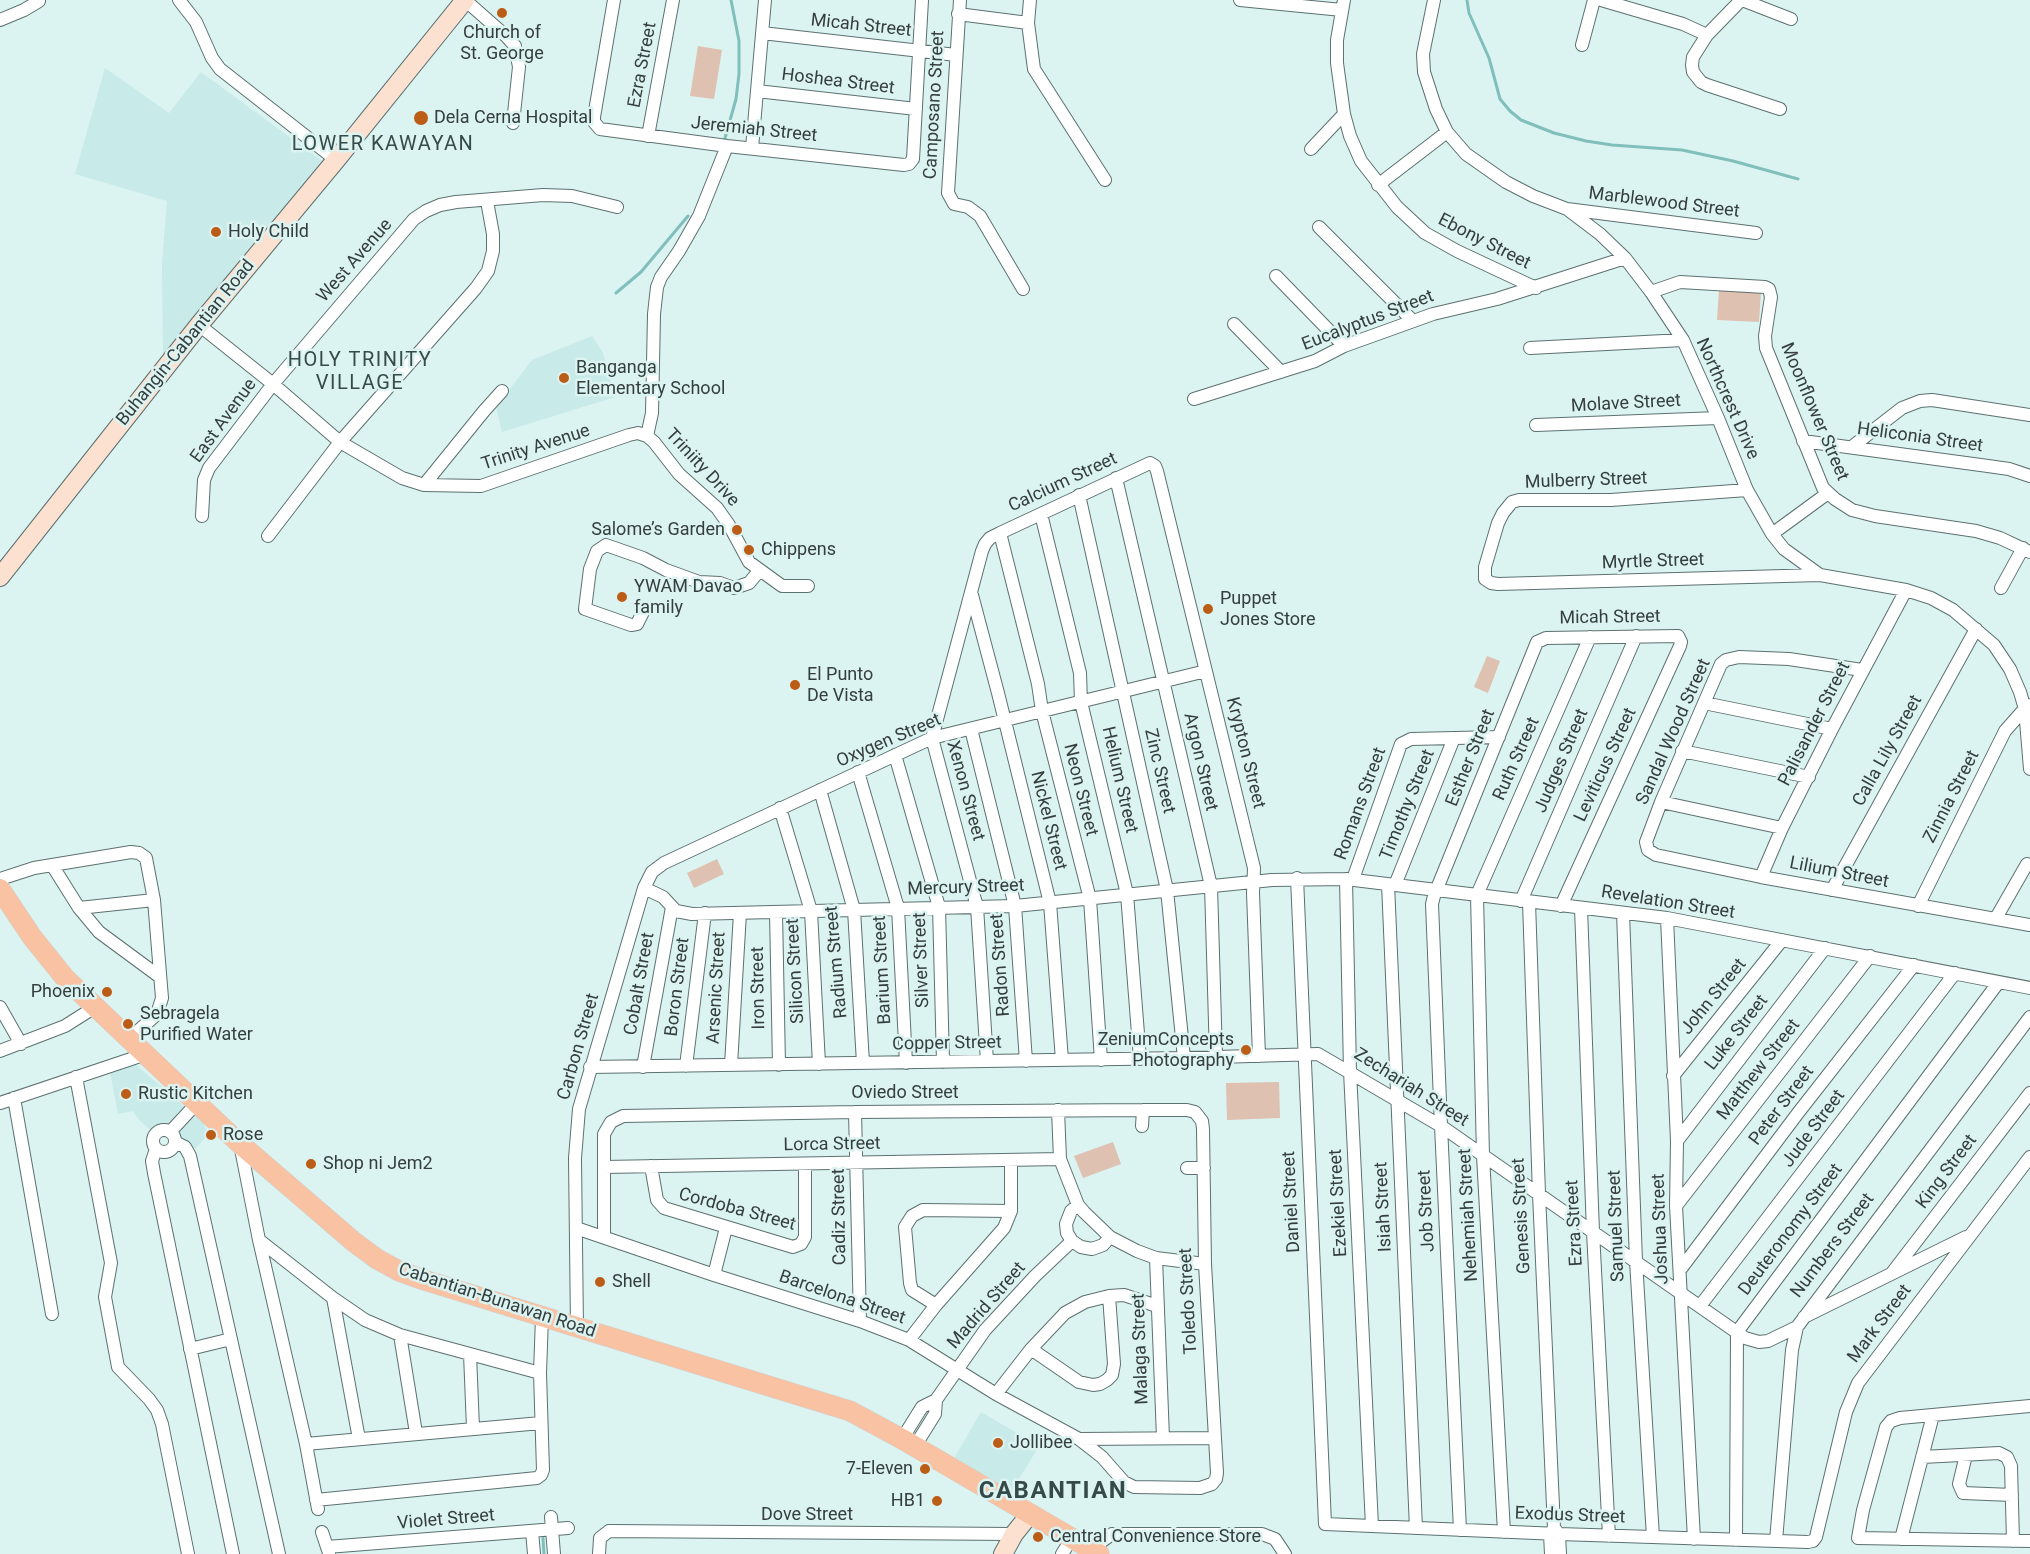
<!DOCTYPE html>
<meta charset="utf-8">
<style>
body{margin:0}
canvas{display:block;background:#dbf3f1}
</style>
<canvas width="2030" height="1554"></canvas>
<script>
const ctx = document.querySelector('canvas').getContext('2d');
ctx.lineJoin = 'round';
function fillPath(path, color) { ctx.fillStyle = color; ctx.fill(path, 'evenodd'); }
const toPath = rows => new Path2D(rows.map(r => 'M' + r).join(''));
function strokePath(path, color, width, dash) { ctx.strokeStyle = color; ctx.lineWidth = width; ctx.lineCap = dash ? 'butt' : 'round'; ctx.setLineDash(dash || []); ctx.stroke(path); }
function label(font, color, halo, rows, align = 'center') {
  ctx.font = font + ' Roboto,sans-serif'; ctx.lineWidth = 5; ctx.setLineDash([]); ctx.textBaseline = 'middle'; ctx.strokeStyle = halo; ctx.fillStyle = color; for (const [text, x, y, turn = 0] of rows) {
    ctx.save(); ctx.translate(x, y); ctx.rotate((+turn || 0) * Math.PI / 180); ctx.textAlign = isNaN(turn) ? turn : align; if (halo) ctx.strokeText(text, 0, 0); ctx.fillText(text, 0, 0); ctx.restore();
  }
}
const built = toPath([
 [105,68,169,113,201,72,325,163,163,359,162,264,167,201,75,174],
 [592,336,603,353,615,397,502,432,496,407,532,360],
 [136,1065,204,1123,207,1136,195,1149,168,1125,165,1128,162,1126,151,1130,141,1122,133,1111,118,1114,110,1072],
 [981,1412,1039,1446,1010,1494,953,1460]
]);
const green = toPath([
 [698,46,722,50,714,99,690,96],
 [1719,290,1761,292,1759,322,1717,320],
 [1487,656,1500,661,1488,693,1474,687],
 [717,859,724,874,694,888,687,873],
 [1279,1082,1280,1118,1227,1120,1226,1083],
 [1113,1142,1121,1164,1083,1178,1074,1156]
]);
const stream = toPath([
 [1467,0,1469,13,1489,58,1500,99,1510,111,1521,120,1554,133,1586,141,1612,145,1682,150,1733,161,1798,179],
 [725,138,736,99,739,74,739,41,731,0],
 [616,293,641,272,688,216],
 [543,1538,544,1554]
]);
const minor = toPath([
 [179,0,196,22,212,58,220,69,336,160],
 [465,0,507,37,515,46,519,67,513,123],
 [614,0,594,117,594,122,600,129,727,146,904,165,909,164,913,159,922,0],
 [960,0,948,193,954,204,968,207,980,216,1023,289],
 [1030,0,1028,23,1034,69,1105,180],
 [1240,0,1342,10],
 [1344,0,1337,40,1337,63,1344,114,1350,136,1361,161,1397,207,1425,233,1457,251,1536,288],
 [1434,0,1423,54,1424,72,1436,109,1447,132,1466,154,1506,182,1533,196,1567,209,1600,234,1625,258,1651,292,1683,340,1718,418,1747,490,1772,534,1784,549,1820,575,1906,590,1931,598,1953,610,1994,645,2010,669,2020,692,2025,709,2030,769],
 [1601,0,1683,24,1707,35],
 [1741,0,1707,35,1693,57,1692,65,1693,72,1701,82,1707,85,1780,109],
 [1742,0,1791,19],
 [958,14,1028,23],
 [0,20,24,10,39,1],
 [762,33,956,55],
 [1582,45,1594,0],
 [757,91,916,109],
 [648,136,673,0],
 [752,148,765,0],
 [1311,149,1344,114],
 [1378,185,1447,132],
 [1567,209,1756,233],
 [1319,227,1413,321],
 [1276,276,1344,346],
 [1651,292,1680,282,1765,287,1769,289,1771,297,1765,336,1766,348,1823,488,1835,499,1852,510,1875,516,1976,531,2000,538,2030,552],
 [1234,324,1281,372],
 [199,325,273,384,340,442,402,478,424,485,481,486,629,435,638,433,647,436,654,442,679,474,717,508,729,525,749,562,782,586,808,586],
 [1530,348,1683,340],
 [1194,399,1315,361,1344,346,1433,314,1497,299,1625,258],
 [1536,425,1718,418],
 [647,436,652,413,654,314,657,287,661,277,679,251,699,216,727,146],
 [1803,441,1988,466,2009,469,2030,476],
 [1853,446,1902,408,1920,401,1932,400,2030,415],
 [1116,478,1211,886,1216,1057],
 [424,485,484,411,502,391],
 [1747,490,1611,500,1519,500,1512,502,1503,513,1498,523,1485,567,1485,579,1491,583,1498,584,1820,575],
 [1079,495,1167,890,1184,1058],
 [1041,514,1080,673,1081,702,1127,894,1140,1059],
 [202,516,204,480,209,468,273,384,414,219,426,211,440,205,456,202,543,195,572,196,617,207],
 [1000,533,1038,684,1042,711,1090,899,1101,1060],
 [1772,534,1828,493],
 [268,536,340,442,476,288,488,271,493,251,493,234,487,201],
 [2001,588,2023,548],
 [972,595,998,693,1050,903,1062,1060],
 [643,612,637,624,631,625,585,609,590,569,597,551,606,545,643,558,666,570,699,582,720,583,734,588,749,583,760,570],
 [1862,670,1789,659,1739,657,1726,660,1721,664,1661,802,1646,842,1648,850,1656,855,1761,877,2030,925],
 [1704,703,1832,729],
 [971,729,1015,906,1026,1061],
 [1682,751,1809,777],
 [895,755,939,907,943,1062],
 [858,772,898,908,906,1063],
 [820,790,854,910,863,1063],
 [1661,802,1782,828],
 [780,808,811,911,819,1064],
 [52,865,79,908,99,932,160,977],
 [1761,877,1782,828,1832,729,1906,590],
 [1297,878,1325,1524,1559,1534,1808,1542,1813,1541,1816,1537,1846,1412,1858,1383,2030,1157],
 [0,879,34,868,131,852,139,853,146,858,154,900,162,998,157,1014,129,1039],
 [1346,879,1350,1071,1372,1526],
 [1353,879,1401,744,1411,739,1499,737],
 [1388,884,1416,1528],
 [1395,885,1454,738],
 [644,888,663,897,676,911,692,914,1015,906,1272,880,1346,879,1667,918,2030,988],
 [1832,890,1976,629],
 [1521,901,1636,636],
 [1529,902,1539,1194,1554,1528,1550,1534,1551,1554],
 [1918,906,2005,731,2028,705],
 [79,908,154,900],
 [1581,908,1593,1232,1609,1536],
 [776,912,779,1065],
 [1623,913,1636,1261,1653,1537],
 [1667,918,1677,1141,1676,1206,1694,1539],
 [1996,918,2027,864],
 [0,1007,21,1044],
 [0,1051,65,1026,95,1007],
 [987,1061,977,907,932,738,982,551,985,544,990,538,1000,533,1150,463,1155,466,1157,471,1254,868,1253,893,1259,1056],
 [731,1065,740,913],
 [686,1066,705,913],
 [590,1067,1184,1058,1318,1054,1441,1126,1745,1338,1759,1342,1768,1341,1797,1327],
 [643,1067,672,907],
 [1673,1076,1782,940],
 [76,1077,111,1263,105,1297,118,1367,149,1399,157,1410,162,1424,188,1554],
 [14,1098,52,1314],
 [0,1103,146,1054],
 [1058,1110,1060,1159,1078,1205,1084,1212,1110,1237,1137,1251,1156,1258,1205,1264],
 [855,1112,860,1321],
 [1142,1126,1143,1110],
 '153 1141a11 11 0 1 1 22 0a11 11 0 1 1-22 0Z',
 [170,1132,197,1103],
 [1677,1141,1825,948],
 [175,1142,185,1147,190,1156,279,1554],
 [240,1144,259,1240,306,1444,318,1509],
 [156,1149,152,1161,154,1173,233,1554],
 [651,1166,657,1200,664,1208,793,1247,801,1244,805,1237,805,1164],
 [604,1167,1060,1159],
 [1187,1168,1204,1168],
 [1078,1205,1071,1211,1066,1224,1067,1233,1072,1241,1081,1247,1092,1249,1103,1245,1110,1237],
 [1676,1206,1870,956],
 [576,1228,714,1275,860,1321,909,1340,996,1394,1079,1439,1102,1457,1124,1482,1134,1487,1200,1488,1212,1484,1216,1479,1217,1473,1205,1264,1203,1129,1202,1121,1195,1112,1187,1110,1143,1110,855,1112,623,1116,611,1122,604,1134,604,1237],
 [259,1240,333,1298,365,1320,400,1335,540,1373],
 [1156,1258,1163,1438],
 [1680,1270,1798,1113,1914,965],
 [1892,1273,2030,1093],
 [714,1275,726,1228],
 [333,1298,359,1439],
 [936,1305,912,1290,910,1283,905,1227,912,1216,923,1210,1011,1211],
 [1700,1306,1955,973],
 [1804,1317,1966,1237],
 [577,1328,575,1158,579,1109,644,888,652,872,664,863,932,738,1206,671],
 [400,1335,416,1433],
 [909,1340,936,1305,1004,1228,1011,1211,1011,1160],
 [190,1349,231,1339],
 [1031,1349,1079,1382,1093,1385,1100,1384,1107,1380,1112,1375,1114,1364,1109,1296],
 [470,1354,473,1428],
 [996,1394,1031,1349,1065,1313,1085,1302,1109,1296,1124,1295,1157,1306],
 [2030,1406,1900,1418,1891,1421,1886,1427,1863,1510,1858,1538,2030,1541],
 [902,1439,922,1407,936,1400,985,1330,1035,1276,1072,1241],
 [1079,1439,1214,1438],
 [306,1444,541,1423],
 [915,1446,935,1414,936,1400],
 [1966,1455,1959,1484,1963,1493,2012,1495],
 [1922,1457,1999,1453,2007,1457,2011,1466,2013,1541],
 [316,1500,537,1478,541,1475,543,1470,540,1373,542,1317],
 [551,1517,554,1554],
 [1555,1529,1559,1534,1560,1554],
 [1460,1530,1441,1126,1432,904,1434,896,1537,642,1546,638,1678,636,1681,642,1680,646,1561,906],
 [532,1531,534,1554],
 [322,1532,329,1553],
 [1504,1532,1483,1156,1477,895,1590,637],
 [1901,1539,1933,1415],
 [1736,1540,1737,1332,1998,983],
 [1776,1541,1792,1350,1797,1327,2030,1017],
 [327,1547,568,1528],
 [1094,1552,1101,1542,1112,1534,1262,1534,1275,1539,1285,1554],
 [599,1554,600,1538,609,1531,1014,1534],
 [1062,1554,1072,1538]
]);
const secondary = toPath([
 [0,577,199,325,336,160,465,0],
 [1003,1554,1014,1534,1030,1514]
]);
const primary = toPath([
 [0,889,32,937,65,978,239,1143,354,1242,377,1259,399,1271,424,1280,850,1411,902,1439,1099,1554]
]);
const markers = [
 [502,13,6,"#bc5d17"],
 [421,118,8,"#bc5d17"],
 [216,232,6,"#bc5d17"],
 [564,378,6,"#bc5d17"],
 [737,530,6,"#bc5d17"],
 [749,550,6,"#bc5d17"],
 [622,597,6,"#bc5d17"],
 [1208,609,6,"#bc5d17"],
 [795,685,6,"#bc5d17"],
 [107,992,6,"#bc5d17"],
 [128,1024,6,"#bc5d17"],
 [1246,1050,6,"#bc5d17"],
 [126,1094,6,"#bc5d17"],
 [211,1135,6,"#bc5d17"],
 [311,1164,6,"#bc5d17"],
 [600,1282,6,"#bc5d17"],
 [998,1443,6,"#bc5d17"],
 [925,1469,6,"#bc5d17"],
 [937,1501,6,"#bc5d17"],
 [1038,1537,6,"#bc5d17"]
];
const streetNames = [
 ["Micah Street",861,26,6],
 ["Ezra Street",643,65,-79],
 ["Hoshea Street",838,82,7],
 ["Camposano Street",935,105,-87],
 ["Jeremiah Street",754,130,6],
 ["Marblewood Street",1664,203,7],
 ["Ebony Street",1484,242,27],
 ["West Avenue",355,261,-49],
 ["Eucalyptus Street",1368,321,-21],
 ["Buhangin-Cabantian Road",186,343,-51],
 ["Northcrest Drive",1727,399,66],
 ["Molave Street",1626,404,-3],
 ["Moonflower Street",1814,412,67],
 ["East Avenue",224,421,-54],
 ["Heliconia Street",1920,438,8],
 ["Trinity Avenue",536,448,-18],
 ["Triniity Drive",702,468,47],
 ["Mulberry Street",1586,481,-2],
 ["Calcium Street",1063,483,-25],
 ["Myrtle Street",1653,562,-2],
 ["Micah Street",1610,618,-1],
 ["Palisander Street",1815,724,-63],
 ["Sandal Wood Street",1674,732,-66],
 ["Oxygen Street",889,741,-23],
 ["Calla Lily Street",1888,751,-61],
 ["Krypton Street",1245,753,76],
 ["Esther Street",1471,758,-68],
 ["Ruth Street",1517,759,-66],
 ["Judges Street",1562,761,-67],
 ["Argon Street",1200,762,77],
 ["Leviticus Street",1606,765,-65],
 ["Zinc Street",1159,771,77],
 ["Helium Street",1119,780,77],
 ["Neon Street",1080,790,76],
 ["Xenon Street",965,791,75],
 ["Zinnia Street",1952,797,-63],
 ["Romans Street",1361,804,-70],
 ["Timothy Street",1408,805,-68],
 ["Nickel Street",1048,821,76],
 ["Lilium Street",1839,873,11],
 ["Mercury Street",966,888,-2],
 ["Revelation Street",1668,903,9],
 ["Silver Street",922,960,-92],
 ["Radium Street",837,962,-95],
 ["Radon Street",1001,965,-94],
 ["Barium Street",883,970,-93],
 ["Silicon Street",796,971,-93],
 ["Cobalt Street",640,984,-80],
 ["Boron Street",678,987,-83],
 ["Arsenic Street",717,988,-87],
 ["Iron Street",759,988,-91],
 ["John Street",1714,997,-51],
 ["Luke Street",1737,1033,-52],
 ["Copper Street",947,1044,-1],
 ["Carbon Street",579,1047,-74],
 ["Matthew Street",1759,1070,-52],
 ["Zechariah Street",1411,1088,32],
 ["Oviedo Street",905,1093],
 ["Peter Street",1782,1106,-53],
 ["Jude Street",1814,1129,-53],
 ["Lorca Street",832,1145,-1],
 ["King Street",1947,1172,-53],
 ["Daniel Street",1292,1202,-93],
 ["Ezekiel Street",1339,1203,-93],
 ["Isiah Street",1384,1207,-93],
 ["Cordoba Street",737,1210,15],
 ["Job Street",1427,1211,-93],
 ["Nehemiah Street",1469,1215,-93],
 ["Genesis Street",1522,1216,-93],
 ["Cadiz Street",840,1217,-91],
 ["Ezra Street",1575,1223,-93],
 ["Samuel Street",1617,1226,-92],
 ["Joshua Street",1661,1229,-92],
 ["Deuteronomy Street",1791,1230,-53],
 ["Numbers Street",1833,1246,-53],
 ["Barcelona Street",842,1298,19],
 ["Cabantian-Bunawan Road",497,1301,18],
 ["Toledo Street",1189,1301,-93],
 ["Madrid Street",987,1306,-49],
 ["Mark Street",1880,1324,-53],
 ["Malaga Street",1141,1349,-92],
 ["Dove Street",807,1515],
 ["Exodus Street",1570,1516,2],
 ["Violet Street",446,1520,-5]
];
const poiNames = [
 ["Church of",502,33,"center"],
 ["St. George",502,54,"center"],
 ["Dela Cerna Hospital",434,118],
 ["Holy Child",228,232],
 ["Banganga",576,368],
 ["Elementary School",576,389],
 ["Salome’s Garden",725,530,"right"],
 ["Chippens",761,550],
 ["YWAM Davao",634,587],
 ["family",634,608],
 ["Puppet",1220,599],
 ["Jones Store",1220,620],
 ["El Punto",807,675],
 ["De Vista",807,696],
 ["Phoenix",95,992,"right"],
 ["Sebragela",140,1014],
 ["Purified Water",140,1035],
 ["ZeniumConcepts",1234,1040,"right"],
 ["Photography",1234,1061,"right"],
 ["Rustic Kitchen",138,1094],
 ["Rose",223,1135],
 ["Shop ni Jem2",323,1164],
 ["Shell",612,1282],
 ["Jollibee",1010,1443],
 ["7-Eleven",913,1469,"right"],
 ["HB1",925,1501,"right"],
 ["Central Convenience Store",1050,1537]
];
const neighbourhoodNames = [
 ["LOWER KAWAYAN",383,145],
 ["HOLY TRINITY",360,361],
 ["VILLAGE",360,384]
];
const districtNames = [
 ["CABANTIAN",1053,1492]
];
fillPath(built, '#c8eae8');
fillPath(green, '#dec1b0');
strokePath(stream, '#81bfbc', 3);
strokePath(minor, '#5c7170', 14);
strokePath(secondary, '#5c7170', 20);
strokePath(primary, '#cfd1d1', 21);
strokePath(minor, '#fff', 12);
strokePath(secondary, '#fce1d1', 18);
strokePath(primary, '#f8c2a3', 20);
for (const [x, y, r, color] of markers) { const dot = new Path2D(); dot.arc(x, y, r, 0, 2 * Math.PI); ctx.fillStyle = color; ctx.fill(dot); strokePath(dot, '#dbf3f1', 2); }
label('18px', '#353e3e', '#dbf3f1', streetNames);
label('18px', '#353e3e', '#dbf3f1', poiNames, 'left');
ctx.letterSpacing = '1.5px';
label('20px', '#364b49', '#dbf3f1', neighbourhoodNames);
ctx.letterSpacing = '0px';
ctx.letterSpacing = '1.5px';
label('bold 24px', '#364b49', '#dbf3f1', districtNames);
ctx.letterSpacing = '0px';
</script>
